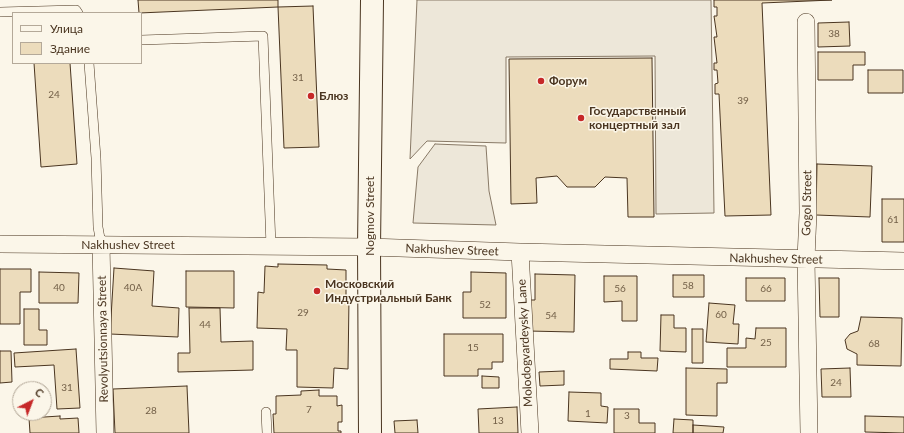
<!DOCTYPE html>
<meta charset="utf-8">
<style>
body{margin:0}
#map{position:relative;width:904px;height:433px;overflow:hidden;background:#fbf6e9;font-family:Lato,sans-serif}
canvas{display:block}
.legend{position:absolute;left:12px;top:12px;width:130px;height:52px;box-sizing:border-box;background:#fbf6e9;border:1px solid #b4a999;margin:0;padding:5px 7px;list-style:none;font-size:12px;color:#4a3520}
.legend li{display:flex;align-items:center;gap:8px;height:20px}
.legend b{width:20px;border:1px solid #b4a999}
.north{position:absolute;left:12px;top:381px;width:40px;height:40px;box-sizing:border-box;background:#fbf6e9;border:1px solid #b4a999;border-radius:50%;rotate:42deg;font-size:11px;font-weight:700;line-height:16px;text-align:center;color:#4a3520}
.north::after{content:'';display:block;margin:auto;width:14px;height:18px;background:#c62828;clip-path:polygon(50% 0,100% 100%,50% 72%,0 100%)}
</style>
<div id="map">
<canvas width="904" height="433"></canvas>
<ul class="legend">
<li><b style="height:5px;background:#fbf6e9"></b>Улица</li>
<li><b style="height:11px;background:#ecdcbc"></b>Здание</li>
</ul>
<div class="north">С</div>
</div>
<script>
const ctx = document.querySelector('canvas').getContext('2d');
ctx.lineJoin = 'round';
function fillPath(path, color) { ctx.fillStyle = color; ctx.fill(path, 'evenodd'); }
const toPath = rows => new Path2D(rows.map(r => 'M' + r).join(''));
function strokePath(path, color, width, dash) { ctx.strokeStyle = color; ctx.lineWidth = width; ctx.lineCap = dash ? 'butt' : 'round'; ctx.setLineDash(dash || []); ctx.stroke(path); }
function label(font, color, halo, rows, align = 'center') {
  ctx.font = font + ' Lato,sans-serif'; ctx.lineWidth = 3; ctx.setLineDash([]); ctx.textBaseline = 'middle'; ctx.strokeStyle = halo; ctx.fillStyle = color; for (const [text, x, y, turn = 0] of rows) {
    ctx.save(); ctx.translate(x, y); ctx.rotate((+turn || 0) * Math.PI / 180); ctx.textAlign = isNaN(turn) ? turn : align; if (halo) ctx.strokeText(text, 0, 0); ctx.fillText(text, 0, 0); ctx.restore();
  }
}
const parking = toPath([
 [417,0,711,0,714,213,656,214,655,56,506,57,506,143,427,141,410,159,417,0],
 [435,144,486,146,489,191,496,225,413,223,418,167,435,144]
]);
const building = toPath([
 [138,0,278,0,278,7,139,13,138,0],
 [714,0,832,0,762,3,771,215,725,216,719,94,715,94,715,84,718,83,717,70,714,70,714,63,717,63,714,37,717,37,714,16,717,16,717,7,714,7,714,0],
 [313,6,319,147,284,148,278,7,313,6],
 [849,22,850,46,818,47,818,23,849,22],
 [818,52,865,52,865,65,853,65,853,80,818,80,818,52],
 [652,58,654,217,628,217,627,178,605,177,595,187,567,187,557,176,536,178,537,203,511,204,509,59,652,58],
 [34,63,70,63,77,164,41,167,34,63],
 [868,70,903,70,903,93,868,93,868,70],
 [817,164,872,166,870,217,816,215,817,164],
 [882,199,904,199,904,242,882,242,882,199],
 [278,264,327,265,327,269,346,270,346,298,349,298,348,369,334,368,333,388,297,387,297,350,286,350,287,329,257,328,258,292,264,293,265,266,278,267,278,264],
 [114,268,154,271,152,306,179,308,178,337,110,334,114,268],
 [0,269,31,269,31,292,20,292,20,324,0,324,0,269],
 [186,271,234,271,234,308,186,307,186,271],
 [39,272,79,273,78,303,39,303,39,272],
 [471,272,506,273,506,318,463,318,463,292,471,292,471,272],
 [535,274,575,275,574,332,528,331,529,300,535,300,535,274],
 [673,275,704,275,704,297,673,297,673,275],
 [604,276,637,276,637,321,622,321,622,301,604,302,604,276],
 [746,278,785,278,785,301,746,301,746,278],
 [819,278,839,278,839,317,820,317,819,278],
 [709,303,735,305,733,324,739,324,738,344,706,342,709,303],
 [189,308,220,308,221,342,253,341,253,370,178,372,178,353,190,353,189,308],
 [24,309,39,309,39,330,47,330,47,345,24,345,24,309],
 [661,315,674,315,674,328,686,328,686,352,660,351,661,315],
 [861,317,902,318,901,366,857,365,857,354,847,349,845,340,850,334,858,331,861,317],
 [756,328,786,328,786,367,727,367,727,348,746,348,746,338,755,339,756,328],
 [692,329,703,329,703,363,692,363,692,329],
 [444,334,503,334,503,362,492,362,492,369,478,369,478,376,444,376,444,334],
 [76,349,80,408,57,409,54,365,15,367,14,353,76,349],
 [0,351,11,351,12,382,0,383,0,351],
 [628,352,641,352,641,358,658,358,657,371,610,369,610,359,628,359,628,352],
 [686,368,727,369,727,383,717,383,717,416,686,415,686,368],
 [850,368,851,397,822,397,821,369,850,368],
 [564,371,564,385,540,386,539,372,564,371],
 [482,376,499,377,499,388,482,388,482,376],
 [187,386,189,433,115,433,113,389,187,386],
 [319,390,319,396,337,396,337,406,342,405,342,422,338,422,338,431,341,431,341,433,274,433,273,414,276,414,276,396,301,395,301,391,319,390],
 [569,392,601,393,601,406,608,407,607,423,568,421,569,392],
 [517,407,518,433,479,433,478,409,517,407],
 [614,409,639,409,639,423,655,423,655,433,614,433,614,409],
 [60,416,60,419,78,418,79,433,30,433,29,418,60,416],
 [865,416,904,417,904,433,865,432,865,416],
 [674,419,693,420,693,433,673,433,674,419],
 [417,420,418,433,395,433,394,421,417,420],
 [693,425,724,427,723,433,693,433,693,425]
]);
const lane = toPath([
 [0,12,76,10,78,13],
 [141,40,263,36,271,246],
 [89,63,96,158,98,227,101,244],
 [266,412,267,433]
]);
const street = toPath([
 [806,22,808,213,806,259,809,433],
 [0,244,369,247,520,252,904,261],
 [101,244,105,433],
 [520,252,530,433]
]);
const secondary = toPath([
 [370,433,369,247,372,0]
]);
const markers = [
 [541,81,4,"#c62828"],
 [311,96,4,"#c62828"],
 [581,118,4,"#c62828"],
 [317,291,4,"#c62828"]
];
const numberNames = [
 ["38",834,34],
 ["31",298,78],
 ["24",54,95],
 ["39",743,101],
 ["61",893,220],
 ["58",688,286],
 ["40",59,288],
 ["40А",133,288],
 ["56",620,289],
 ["66",766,289],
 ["52",485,305],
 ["29",303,313],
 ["60",721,315],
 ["54",551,316],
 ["44",205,325],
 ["25",766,343],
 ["68",874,344],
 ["15",473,348],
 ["24",836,383],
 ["31",67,388],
 ["7",309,410],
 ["28",151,411],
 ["1",588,414],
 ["3",627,416],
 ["13",498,421]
];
const poiNames = [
 ["Форум",549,81],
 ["Блюз",319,96],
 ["Государственный",589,111],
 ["концертный зал",589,125],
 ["Московский",325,284],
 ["Индустриальный Банк",325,298]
];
const streetNames = [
 ["Gogol Street",807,203,-89],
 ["Nogmov Street",370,216,-90],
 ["Nakhushev Street",128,245],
 ["Nakhushev Street",452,250,2],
 ["Nakhushev Street",776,259,1],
 ["Revolyutsionnaya Street",103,339,-91],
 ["Molodogvardeysky Lane",525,343,-93]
];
fillPath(parking, '#ede7d9');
strokePath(parking, '#887966', 1);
fillPath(building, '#ecdcbc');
strokePath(building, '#4a3520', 1);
strokePath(lane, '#4a3520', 10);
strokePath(street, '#4a3520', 18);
strokePath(secondary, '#4a3520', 24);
strokePath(lane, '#fbf6e9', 9);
strokePath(street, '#fbf6e9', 17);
strokePath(secondary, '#fbf6e9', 22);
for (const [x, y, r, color] of markers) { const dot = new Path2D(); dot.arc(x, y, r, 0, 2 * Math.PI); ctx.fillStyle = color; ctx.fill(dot); strokePath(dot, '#fbf6e9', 1.5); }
label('10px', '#725f47', null, numberNames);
label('bold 12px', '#4a3520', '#fbf6e9', poiNames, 'left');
label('12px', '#4a3520', '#fbf6e9', streetNames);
</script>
